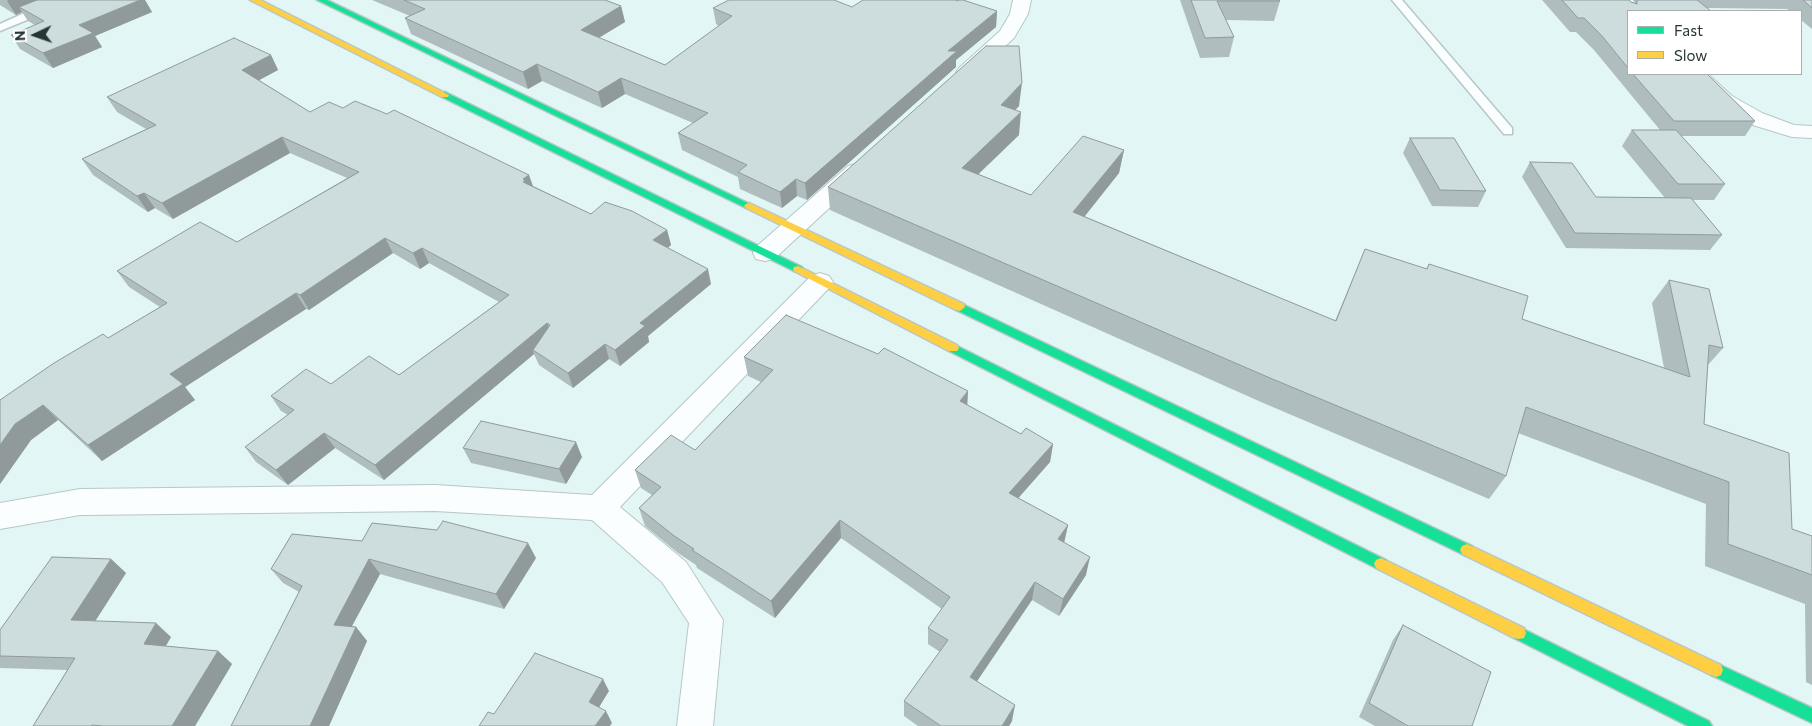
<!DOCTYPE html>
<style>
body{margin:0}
#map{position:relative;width:1812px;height:726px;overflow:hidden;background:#e2f6f5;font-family:Commissioner,sans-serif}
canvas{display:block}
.legend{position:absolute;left:1627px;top:10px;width:175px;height:65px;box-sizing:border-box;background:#fff;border:1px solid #a9aeae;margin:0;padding:6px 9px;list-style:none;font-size:15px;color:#273535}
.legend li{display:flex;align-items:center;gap:10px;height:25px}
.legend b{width:25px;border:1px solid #a9aeae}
.north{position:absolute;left:10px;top:10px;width:50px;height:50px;-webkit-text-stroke:4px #fff;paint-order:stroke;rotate:267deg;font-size:14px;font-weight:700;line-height:20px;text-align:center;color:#273535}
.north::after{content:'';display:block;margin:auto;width:18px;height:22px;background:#273535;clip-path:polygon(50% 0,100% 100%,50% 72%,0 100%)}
</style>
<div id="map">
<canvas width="1812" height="726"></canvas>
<ul class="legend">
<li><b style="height:6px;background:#16e098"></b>Fast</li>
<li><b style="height:6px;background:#ffcf43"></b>Slow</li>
</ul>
<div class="north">N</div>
</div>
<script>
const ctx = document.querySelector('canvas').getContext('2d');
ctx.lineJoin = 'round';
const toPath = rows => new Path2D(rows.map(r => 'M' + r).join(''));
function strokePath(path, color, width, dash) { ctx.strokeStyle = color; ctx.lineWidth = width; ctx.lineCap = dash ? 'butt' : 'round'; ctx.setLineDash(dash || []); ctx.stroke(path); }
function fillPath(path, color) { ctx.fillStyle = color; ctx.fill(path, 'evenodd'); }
const lane = toPath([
 [53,0,64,0,56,8,0,31,0,24,53,0],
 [1392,0,1402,0,1512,128,1512,134,1504,134,1392,0]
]);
const street = toPath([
 [1013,0,1031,0,1028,14,1014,38,973,76,966,78,959,76,956,72,959,68,1000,31,1010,14,1013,0],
 [1686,74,1708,74,1732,96,1762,113,1794,125,1812,126,1812,138,1792,137,1746,123,1718,104,1686,74],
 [856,164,864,166,867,171,864,176,774,259,765,261,756,259,753,253,756,247,848,166,856,164],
 [820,273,829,276,833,282,829,288,620,507,686,562,723,620,713,726,677,726,689,623,662,582,592,520,435,511,80,515,0,529,0,503,80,489,435,485,592,495,811,276,820,273]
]);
const fast = toPath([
 [317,0,327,0,754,206,752,208,746,208,317,0],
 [445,92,802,267,803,269,802,271,794,271,442,97,442,93,445,92],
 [960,303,1472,546,1474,550,1472,554,1467,556,1462,554,956,310,955,307,960,303],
 [953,344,1386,560,1388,564,1386,568,1381,570,1376,568,949,351,947,348,953,344],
 [1519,627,1709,721,1712,726,1688,726,1514,638,1512,633,1514,628,1519,627],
 [1716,663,1812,708,1812,723,1711,675,1709,670,1711,665,1716,663]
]);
const slow = toPath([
 [250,0,260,0,449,95,448,97,442,97,250,0],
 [749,203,964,304,965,307,960,311,956,310,746,208,744,206,746,204,749,203],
 [798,266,957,345,959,348,957,351,949,351,794,271,793,269,794,267,798,266],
 [1467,544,1721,665,1723,670,1721,675,1716,677,1711,675,1462,554,1460,550,1462,546,1467,544],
 [1381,558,1524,628,1526,633,1524,638,1519,639,1514,638,1376,568,1374,564,1376,560,1381,558]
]);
const wall = toPath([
 [0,0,145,0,152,12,95,36,102,47,53,68,20,49,11,35,35,25,28,21,22,12,16,15,0,5],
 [372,0,605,0,621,6,625,22,599,38,665,65,719,26,716,24,713,8,852,7,997,11,996,27,956,60,956,67,807,200,797,196,782,208,740,189,738,177,682,150,678,133,693,123,625,94,602,108,542,81,528,89,411,34,405,18,410,16],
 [1180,0,1279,0,1280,1,1274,21,1226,20,1234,37,1229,57,1200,58],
 [1542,0,1629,0,1631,2,1635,3,1633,0,1812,0,1812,29,1801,20,1801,11,1790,11,1787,9,1707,8,1628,11,1628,74,1707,74,1755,121,1745,136,1681,136,1725,184,1714,200,1692,200,1722,235,1710,250,1566,248,1522,177,1530,162,1596,197,1665,198,1622,146,1632,130,1660,130,1594,50,1576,32,1570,32],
 [271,55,278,70,259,80,310,112,343,108,529,175,533,186,591,214,667,230,671,245,668,248,711,284,648,336,649,342,620,366,609,359,573,388,539,365,534,354,384,480,335,448,288,485,256,462,245,447,288,415,281,411,271,396,331,384,399,375,499,302,429,263,420,269,393,253,309,310,306,309,185,387,195,400,102,461,58,420,31,440,0,484,0,400,108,338,160,307,129,287,117,271,237,242,347,178,290,153,173,219,155,208,148,212,93,175,82,159,146,129,117,112,107,97],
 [1019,106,1015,110,1019,135,978,174,1031,195,1124,150,1119,173,1084,216,1335,321,1365,249,1426,269,1429,264,1522,319,1664,368,1652,303,1669,280,1723,348,1708,365,1704,424,1792,529,1812,536,1812,685,1806,682,1805,604,1705,566,1706,504,1518,433,1506,476,1489,499,1261,402,830,210,828,187],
 [1410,138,1486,191,1478,207,1432,206,1403,153],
 [878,354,968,391,967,405,1021,434,1053,444,1050,462,1018,498,1068,525,1064,543,1086,575,1059,616,1032,600,977,681,1012,721,1009,726,918,726,904,716,904,701,940,652,928,644,928,628,942,609,841,538,775,618,697,568,696,565,678,553,645,526,639,508,652,495,641,488,635,470,695,450,761,382,748,376,744,357],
 [463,448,582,457,566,484,471,463],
 [292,534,536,558,504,609,380,574,352,626,356,627,367,641,329,726,231,726,299,592,283,583,271,569],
 [111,559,126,573,95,621,171,637,166,646,218,651,232,664,195,726,33,726,67,670,0,668,0,630],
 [1403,625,1472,726,1375,726,1359,717,1393,640]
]);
const shadedWall = toPath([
 [8,0,48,0,19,7,22,12,16,15,7,1],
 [140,0,145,0,152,12,95,36,102,47,53,68,43,53,79,25],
 [621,6,625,22,585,46,581,30],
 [997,11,996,27,956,60,956,67,807,200,805,183,948,51],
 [271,55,278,70,250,85,242,70],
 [537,64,542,81,528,89,523,72],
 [621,78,625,94,602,108,598,92],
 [1022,83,1019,106,999,128,1001,105],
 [1021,112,1019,135,961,191,962,168],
 [282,137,290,153,173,219,162,203],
 [1124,150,1119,173,1070,235,1073,212],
 [529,175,534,190,530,194,523,179],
 [796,179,797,196,782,208,780,192],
 [144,193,155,208,148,212,137,196],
 [667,230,671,245,657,256,653,240],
 [385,238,393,253,309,310,300,295],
 [422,248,429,263,420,269,413,253],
 [708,269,711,284,648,336,649,342,620,366,615,350,640,323],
 [296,293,306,309,185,387,195,400,102,461,88,445,170,374],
 [547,323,553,339,533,350,534,354,384,480,375,465],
 [605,344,609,359,573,388,568,373],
 [968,391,967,409,960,401],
 [43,405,58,420,31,440,0,484,0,445,15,424],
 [324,433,335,448,288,485,276,470],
 [576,442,582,457,566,484,559,469],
 [1053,444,1050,462,1007,511,1009,493],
 [840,520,841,538,775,618,771,601],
 [1068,525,1064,543,1058,539],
 [528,543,536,558,504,609,496,594],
 [1090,557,1086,575,1059,616,1063,599],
 [111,559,126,573,87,634,71,620],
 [369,559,380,574,345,639,334,625],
 [1035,582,1032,600,969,693,970,677],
 [156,623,171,637,159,657,144,644],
 [356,627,367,641,329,726,310,726],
 [218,651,232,664,195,726,172,726],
 [603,679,609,691,595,714,589,702],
 [1015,705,1012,721,1009,726,1002,726],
 [606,711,612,723,610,726,595,726]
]);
const building = toPath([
 [37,0,140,0,79,25,93,33,43,53,11,35,44,21,19,7,37,0],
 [404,0,605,0,621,6,581,30,665,65,732,16,713,8,729,0,834,0,852,7,863,0,955,0,958,1,959,0,963,0,997,11,948,51,957,51,805,183,796,179,780,192,738,172,747,165,678,133,708,113,621,78,598,92,537,64,523,72,405,18,425,9,404,0],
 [1191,0,1279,0,1280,1,1217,1,1234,37,1205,38,1191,0],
 [1562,0,1629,0,1631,2,1637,4,1637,0,1697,0,1711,11,1628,11,1628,68,1602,36,1584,18,1578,18,1562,0],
 [1803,0,1812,0,1812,8,1803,0],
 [234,38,271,55,242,70,310,112,329,102,343,108,355,101,387,114,394,110,529,175,523,179,525,180,523,182,591,214,605,202,632,211,667,230,653,240,708,269,640,323,645,326,615,350,605,344,568,373,533,350,550,325,547,323,375,465,324,433,276,470,245,447,294,410,271,396,306,369,331,384,369,356,399,375,509,295,422,248,413,253,385,238,300,295,296,293,170,374,183,384,88,445,43,405,15,424,0,445,0,400,54,363,103,334,108,338,167,303,117,271,200,222,237,242,359,172,282,137,162,203,144,193,137,196,82,159,156,125,107,97,234,38],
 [986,46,1019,46,1022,83,1001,105,1021,112,962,168,1031,195,1083,136,1124,150,1073,212,1336,321,1365,249,1427,269,1429,264,1528,296,1522,319,1690,377,1669,280,1709,289,1723,348,1709,345,1704,424,1789,453,1792,529,1812,536,1812,575,1728,544,1729,482,1526,407,1506,476,1270,378,828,187,986,46],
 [1633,74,1707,74,1755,121,1674,121,1633,74],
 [1632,130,1676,130,1725,184,1678,184,1632,130],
 [1410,138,1454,138,1486,191,1440,190,1410,138],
 [1530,162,1572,163,1596,197,1691,198,1722,235,1575,233,1530,162],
 [786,315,878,354,884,348,968,391,960,401,1021,434,1026,428,1053,444,1009,493,1068,525,1058,539,1090,557,1063,599,1035,582,970,677,1015,705,1002,726,941,726,904,701,948,640,928,628,950,597,840,520,771,601,692,550,694,549,673,535,639,508,661,487,635,470,671,435,695,450,773,370,744,357,786,315],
 [481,421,576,442,559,469,463,448,481,421],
 [443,521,528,543,496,594,369,559,334,625,356,627,310,726,231,726,302,586,271,569,292,534,362,541,372,523,437,530,443,521],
 [52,557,111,559,71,620,156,623,144,644,218,651,172,726,103,726,92,725,91,726,33,726,75,658,0,656,0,630,52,557],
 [1403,625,1491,672,1472,726,1408,726,1369,703,1403,625],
 [535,653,603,679,589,702,606,711,595,726,479,726,488,712,494,714,535,653]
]);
strokePath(lane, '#b7c7c6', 3);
strokePath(street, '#b7c7c6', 2);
strokePath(fast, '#b7c7c6', 3);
strokePath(slow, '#b7c7c6', 3);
fillPath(lane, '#fbfefe');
fillPath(street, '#fbfefe');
fillPath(fast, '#16e098');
fillPath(slow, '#ffcf43');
fillPath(wall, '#b0bdbe');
fillPath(shadedWall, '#909a9b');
fillPath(building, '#cddcdd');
strokePath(building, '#909a9b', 1);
</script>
